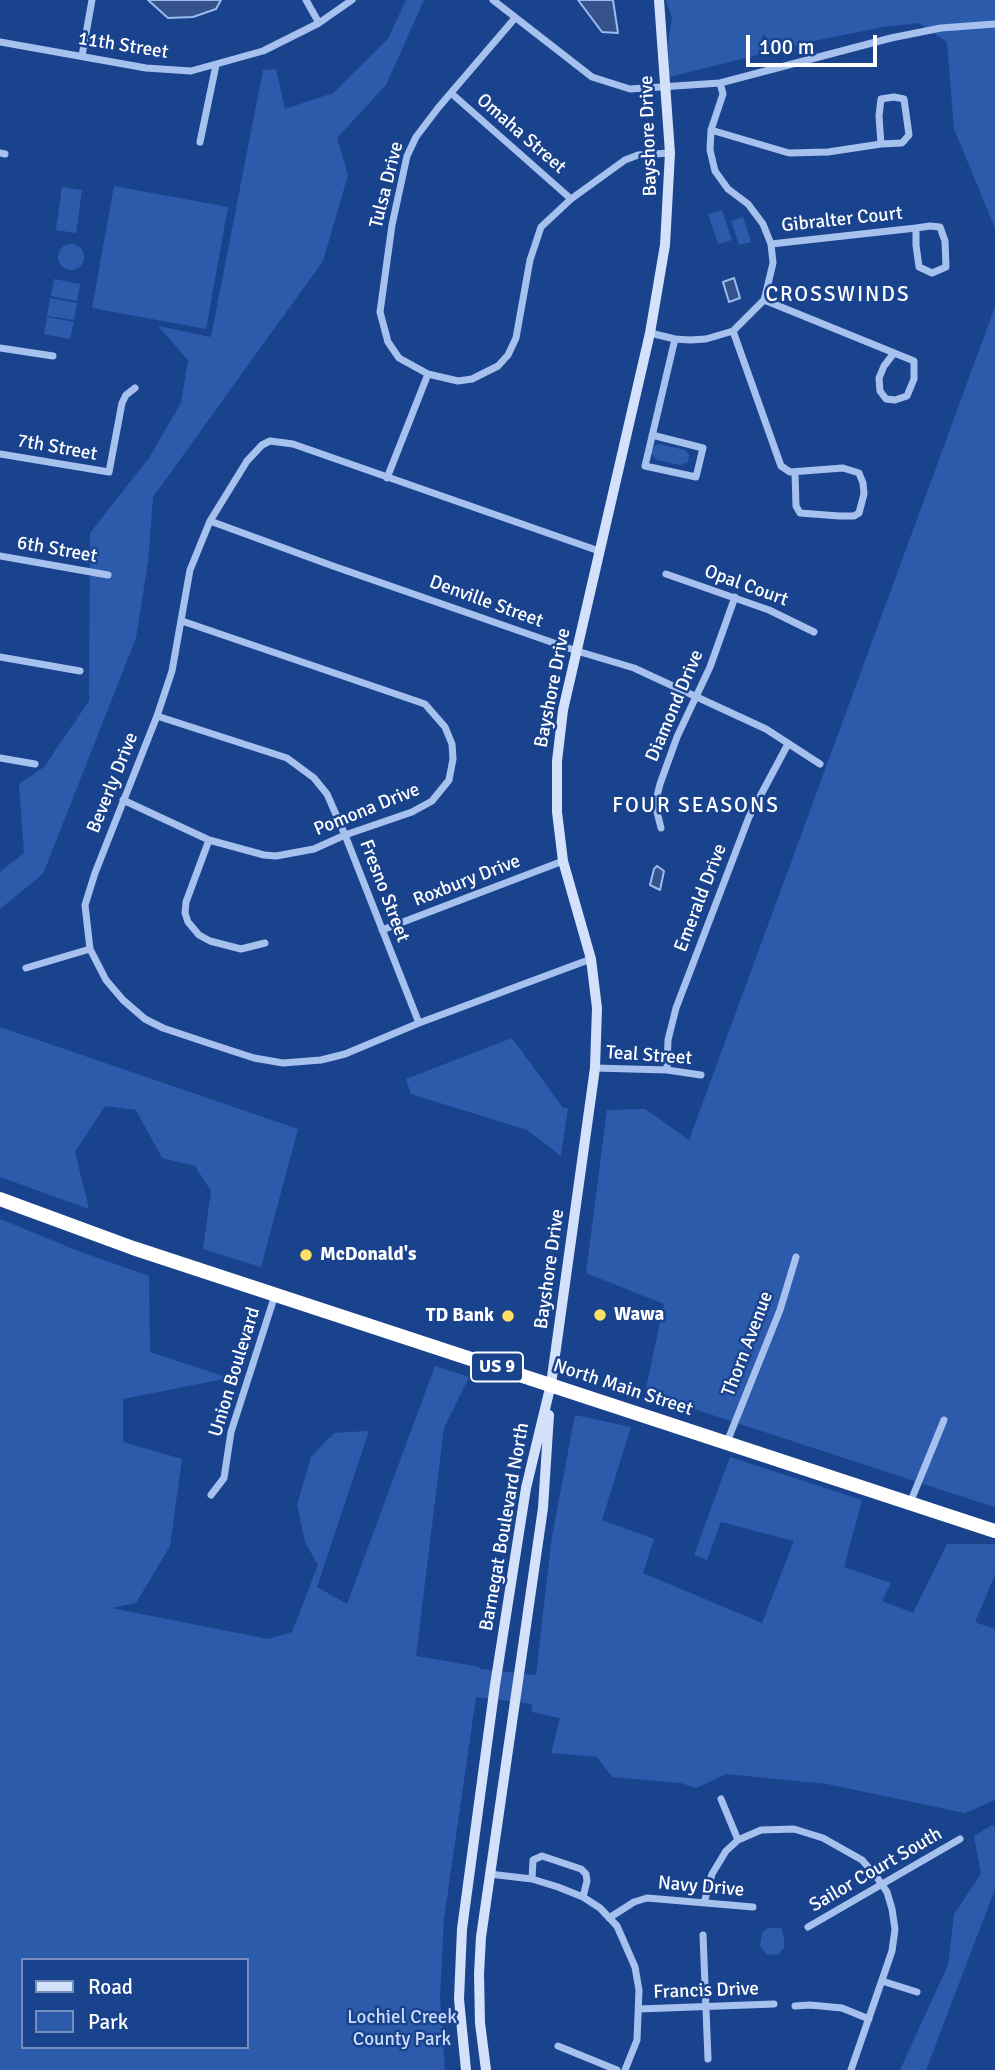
<!DOCTYPE html>
<style>
body{margin:0}
#map{position:relative;width:995px;height:2070px;overflow:hidden;background:#1a438e;font-family:Signika,sans-serif}
canvas{display:block}
.legend{position:absolute;left:21px;top:1958px;width:228px;height:91px;box-sizing:border-box;background:#1a438e;border:2px solid #768ebb;margin:0;padding:9px 12px;list-style:none;font-size:21px;color:#fff}
.legend li{display:flex;align-items:center;gap:14px;height:35px}
.legend b{width:35px;border:2px solid #768ebb}
.scale{position:absolute;left:746px;top:35px;width:131px;height:32px;box-sizing:border-box;border:4px solid #fff;border-top:0;padding-left:9px;font-size:21px;line-height:24px;white-space:nowrap;color:#fff;-webkit-text-stroke:5px #1a438e;paint-order:stroke}
</style>
<div id="map">
<canvas width="995" height="2070"></canvas>
<ul class="legend">
<li><b style="height:9px;background:#d4e1fa"></b>Road</li>
<li><b style="height:19px;background:#2d5bac"></b>Park</li>
</ul>
<div class="scale">100 m</div>
</div>
<script>
const ctx = document.querySelector('canvas').getContext('2d');
ctx.lineJoin = 'round';
function fillPath(path, color) { ctx.fillStyle = color; ctx.fill(path, 'evenodd'); }
const toPath = rows => new Path2D(rows.map(r => 'M' + r).join(''));
function strokePath(path, color, width, dash) { ctx.strokeStyle = color; ctx.lineWidth = width; ctx.lineCap = dash ? 'butt' : 'round'; ctx.setLineDash(dash || []); ctx.stroke(path); }
function label(font, color, halo, rows, align = 'center') {
  ctx.font = font + ' Signika,sans-serif'; ctx.lineWidth = 5; ctx.setLineDash([]); ctx.textBaseline = 'middle'; ctx.strokeStyle = halo; ctx.fillStyle = color; for (const [text, x, y, turn = 0] of rows) {
    ctx.save(); ctx.translate(x, y); ctx.rotate((+turn || 0) * Math.PI / 180); ctx.textAlign = isNaN(turn) ? turn : align; if (halo) ctx.strokeText(text, 0, 0); ctx.fillText(text, 0, 0); ctx.restore();
  }
}
const green = toPath([
 [406,0,424,0,386,85,337,138,348,175,323,261,153,497,148,562,136,638,43,874,0,909,0,872,24,853,19,784,44,767,89,701,90,533,149,458,181,403,188,360,158,326,211,337,263,70,276,69,285,109,333,93,388,39],
 [666,0,995,0,995,228,954,129,947,42,919,23,883,27,814,41,669,77,668,41,672,18],
 [114,186,228,207,206,329,92,308],
 [62,187,82,190,76,233,56,230],
 [722,210,732,240,718,244,708,214],
 [743,217,751,242,739,245,731,221],
 '58 257a13 13 0 1 1 26 0a13 13 0 1 1-26 0Z',
 [54,279,80,284,77,301,51,296],
 [50,298,77,303,74,320,47,316],
 [995,307,995,1507,994,1507,645,1393,664,1304,586,1273,607,1110,645,1109,689,1140],
 [47,317,74,322,70,339,44,334],
 [658,444,685,450,689,454,688,462,681,465,656,460,651,453,654,446],
 [0,1027,298,1129,261,1267,203,1249,211,1191,195,1166,162,1158,136,1110,105,1106,75,1152,89,1209,0,1177],
 [512,1038,563,1108,568,1108,561,1156,527,1130,411,1094,406,1079],
 [0,1219,81,1252,149,1276,150,1352,229,1378,123,1399,123,1442,182,1459,170,1546,136,1603,111,1608,268,1639,292,1632,318,1565,305,1542,297,1505,311,1457,334,1433,369,1431,317,1587,347,1604,435,1366,469,1377,444,1428,416,1656,480,1667,480,1669,536,1675,552,1536,575,1415,631,1427,602,1520,654,1539,643,1573,762,1623,794,1541,721,1522,707,1560,694,1555,730,1457,862,1500,844,1567,891,1583,882,1601,913,1613,947,1544,995,1544,995,1575,975,1622,995,1629,995,1800,965,1813,827,1784,726,1774,696,1788,681,1783,612,1777,597,1757,551,1753,560,1718,532,1712,532,1704,476,1697,444,1919,440,1997,445,2070,0,2070],
 [23,1960,247,1960,247,2047,23,2047],
 [992,1825,995,1827,995,1889,926,2070,900,2070,948,1965,954,1914,981,1874,974,1836],
 [768,1928,781,1928,784,1937,784,1948,778,1955,766,1954,760,1946,762,1933]
]);
const water = toPath([
 [148,0,221,0,216,9,193,17,168,18,148,0],
 [578,0,613,0,618,33,602,32,578,0],
 [734,278,740,298,729,302,723,282,734,278],
 [657,866,664,871,660,890,650,885,654,869,657,866]
]);
const street = toPath([
 [306,0,319,23],
 [493,0,592,77,630,89,720,83,891,38,941,28,995,24],
 [515,18,438,108,416,137,407,156,392,225,380,312,388,342,399,358,428,374,458,381,472,379,498,366,508,355,516,338,530,260,541,227,571,199,625,160,638,155,670,153],
 [0,42,146,68,191,71,263,51,319,23,352,0],
 [82,56,92,0],
 [451,93,571,199],
 [711,130,789,153,828,152,881,144,902,143,909,135,904,99,894,97,881,99,879,116,881,144],
 [200,142,216,65],
 [0,153,5,154],
 [930,226,940,227,945,241,946,267,932,273,919,267,916,245,916,228,930,226],
 [771,244,916,228],
 [764,300,914,361,914,379,907,396,895,400,886,399,880,391,879,378,884,366,894,353],
 [733,331,781,466,790,472,843,468,859,473,863,483,864,494,859,513,854,516,839,516,800,513,796,506,795,472],
 [650,333,675,339,690,340,706,339,733,331,764,300,768,284,773,263,771,244,763,224,748,204,728,189,715,171,710,150,711,130,723,94,720,83],
 [0,348,53,356],
 [652,435,703,448,696,477,645,466,675,339],
 [0,454,109,472,122,403,126,395,135,388],
 [387,478,428,374],
 [210,521,333,566,577,651,634,668,766,729,820,764],
 [0,556,108,575],
 [666,574,769,610,814,632],
 [0,657,80,671],
 [157,716,287,758,314,778,327,794,345,835,419,1023],
 [0,758,35,764],
 [123,800,209,840,264,855,276,856,314,849,345,835,412,812,432,801,449,780,453,759,452,744,445,727,425,704,182,621],
 [661,828,655,804,660,784,677,737,710,667,735,597],
 [209,840,186,902,185,913,188,922,199,935,210,941,241,949,265,943],
 [382,930,563,861],
 [591,959,419,1023,345,1054,321,1060,283,1063,254,1058,211,1044,163,1028,145,1019,123,1000,106,980,90,949,85,905,95,873,157,716,172,671,190,570,210,521,247,461,262,445,270,441,293,444,599,551],
 [26,968,90,949],
 [595,1068,667,1070,701,1075],
 [667,1070,668,1040,676,1008,749,817,788,744],
 [727,1442,780,1310,796,1257],
 [211,1495,224,1478,231,1432,275,1295],
 [910,1503,944,1420],
 [721,1799,738,1840],
 [489,1874,532,1879,558,1887,583,1897,600,1908,617,1926,635,1967,639,1990,637,2040,625,2070],
 [532,1879,533,1860,542,1856,581,1869,586,1874,587,1881,583,1897],
 [704,1903,712,1874,726,1851,738,1840,761,1830,794,1829,823,1838,862,1860,876,1876,887,1892,892,1909,895,1929,892,1951,851,2070],
 [609,1918,634,1902,647,1898,753,1907],
 [808,1927,960,1839],
 [703,1935,708,2059],
 [882,1981,917,1992],
 [795,2006,810,2005,842,2008,869,2019],
 [639,2009,774,2004],
 [558,2046,617,2070]
]);
const secondary = toPath([
 [466,2070,459,1999,462,1929,495,1685,526,1488,551,1384,595,1068,597,1008,591,959,563,861,557,812,557,761,563,710,650,333,665,245,670,153,659,0],
 [486,2070,480,2023,479,1974,481,1937,543,1508,549,1415]
]);
const highway = toPath([
 [0,1199,133,1248,995,1531]
]);
const markers = [
 [306,1255,7,"#ffdf64"],
 [600,1315,7,"#ffdf64"],
 [508,1316,7,"#ffdf64"]
];
const shields = [
 [497,1367,52]
];
const shieldNames = [
 ["US 9",497,1367]
];
const streetNames = [
 ["11th Street",123,46,9],
 ["Omaha Street",521,134,41],
 ["Bayshore Drive",649,136,-92],
 ["Tulsa Drive",387,185,-76],
 ["Gibralter Court",842,220,-6],
 ["7th Street",57,448,10],
 ["6th Street",57,550,10],
 ["Opal Court",746,586,20],
 ["Denville Street",486,602,20],
 ["Bayshore Drive",553,688,-79],
 ["Diamond Drive",675,706,-67],
 ["Beverly Drive",113,783,-68],
 ["Pomona Drive",367,810,-22],
 ["Roxbury Drive",467,881,-21],
 ["Fresno Street",384,891,69],
 ["Emerald Drive",701,898,-69],
 ["Teal Street",649,1056,4],
 ["Bayshore Drive",550,1269,-82],
 ["Thorn Avenue",748,1344,-69],
 ["Union Boulevard",235,1372,-73],
 ["North Main Street",623,1388,18],
 ["Barnegat Boulevard North",505,1527,-80],
 ["Sailor Court South",876,1870,-30],
 ["Navy Drive",701,1887,5],
 ["Francis Drive",706,1991,-2]
];
const poiNames = [
 ["McDonald's",320,1255],
 ["Wawa",614,1315],
 ["TD Bank",494,1316,"right"]
];
const parkNames = [
 ["Lochiel Creek",402,2018],
 ["County Park",402,2040]
];
const neighbourhoodNames = [
 ["CROSSWINDS",838,295],
 ["FOUR SEASONS",696,806]
];
fillPath(green, '#2d5bac');
fillPath(water, '#35528a');
strokePath(water, '#9abbf0', 2);
strokePath(street, '#a7c1ee', 7);
strokePath(secondary, '#d4e1fa', 10);
strokePath(highway, '#fff', 14);
for (const [x, y, r, color] of markers) { const dot = new Path2D(); dot.arc(x, y, r, 0, 2 * Math.PI); ctx.fillStyle = color; ctx.fill(dot); strokePath(dot, '#1a438e', 2.5); }
for (const [x, y, w] of shields) { const box = new Path2D(); box.roundRect(x - w / 2, y - 14.5, w, 29, 5); ctx.fillStyle = '#1a438e'; ctx.fill(box); strokePath(box, '#fff', 2); }
label('bold 18px', '#fff', null, shieldNames);
label('19px', '#fff', '#1a438e', streetNames);
label('bold 19px', '#fff', '#1a438e', poiNames, 'left');
label('19px', '#cddefa', '#1a438e', parkNames);
ctx.letterSpacing = '2px';
label('21px', '#fff', '#1a438e', neighbourhoodNames);
ctx.letterSpacing = '0px';
</script>
